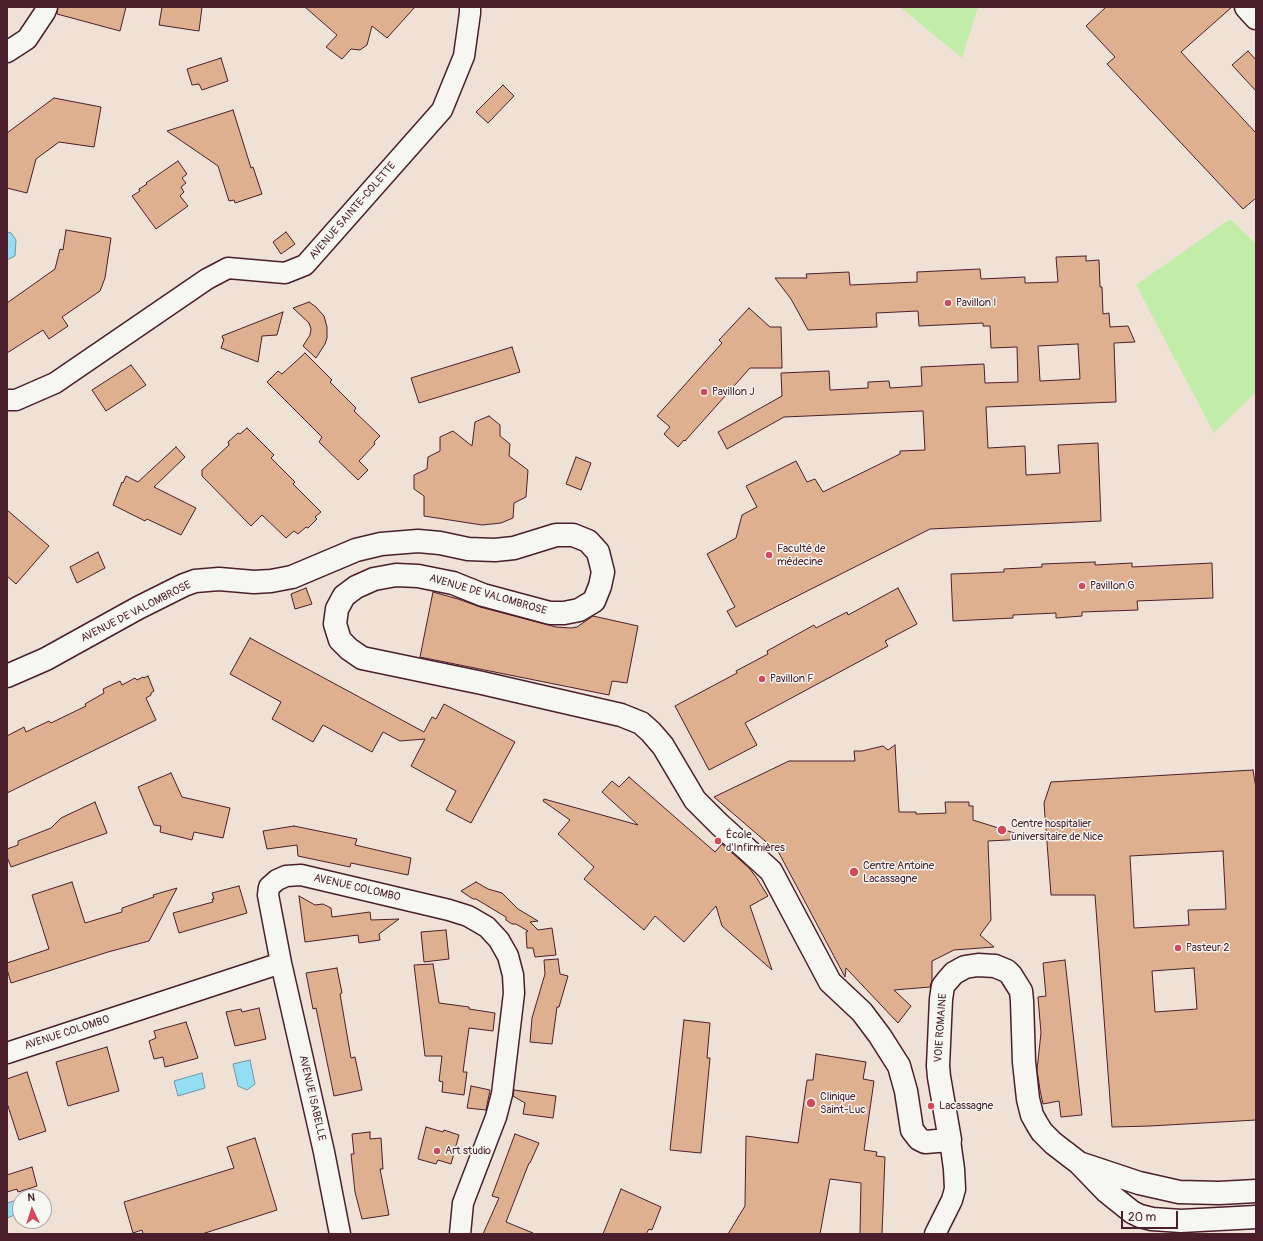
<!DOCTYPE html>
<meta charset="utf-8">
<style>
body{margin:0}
#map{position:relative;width:1263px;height:1241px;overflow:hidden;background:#efe1d5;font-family:Pangolin,sans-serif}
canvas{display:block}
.frame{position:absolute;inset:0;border:8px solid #4a1f2b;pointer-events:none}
.north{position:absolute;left:12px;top:1189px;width:40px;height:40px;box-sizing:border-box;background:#f6f6f2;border:1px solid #b1a0a2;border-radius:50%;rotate:356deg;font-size:11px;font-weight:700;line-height:16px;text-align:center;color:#4a1f2b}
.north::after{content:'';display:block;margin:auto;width:14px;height:18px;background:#d1495b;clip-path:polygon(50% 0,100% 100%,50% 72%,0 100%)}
.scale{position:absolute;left:1121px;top:1211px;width:57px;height:18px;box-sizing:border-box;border:2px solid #4a1f2b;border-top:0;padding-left:5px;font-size:12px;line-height:14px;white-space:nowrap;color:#4a1f2b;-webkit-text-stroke:3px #f6f6f2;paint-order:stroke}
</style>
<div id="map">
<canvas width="1263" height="1241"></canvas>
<div class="frame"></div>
<div class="north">N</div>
<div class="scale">20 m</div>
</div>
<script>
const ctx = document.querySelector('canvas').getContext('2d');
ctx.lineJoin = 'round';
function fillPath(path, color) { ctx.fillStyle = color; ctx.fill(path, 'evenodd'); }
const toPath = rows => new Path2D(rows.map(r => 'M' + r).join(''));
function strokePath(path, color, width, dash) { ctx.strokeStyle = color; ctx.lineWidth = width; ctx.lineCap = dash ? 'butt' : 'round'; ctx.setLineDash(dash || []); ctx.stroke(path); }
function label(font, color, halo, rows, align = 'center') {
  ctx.font = font + ' Pangolin,sans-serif'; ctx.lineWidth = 3; ctx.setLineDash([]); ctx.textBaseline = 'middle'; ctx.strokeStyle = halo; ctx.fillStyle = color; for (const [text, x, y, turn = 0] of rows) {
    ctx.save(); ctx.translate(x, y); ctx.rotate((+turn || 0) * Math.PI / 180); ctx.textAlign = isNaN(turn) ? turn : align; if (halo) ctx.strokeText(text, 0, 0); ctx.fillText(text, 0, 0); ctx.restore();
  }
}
const green = toPath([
 [900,7,978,7,962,58],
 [1230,219,1256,244,1256,392,1214,433,1136,285]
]);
const water = toPath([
 [7,232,11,233,16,240,15,256,7,260,7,232],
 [250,1060,255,1084,247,1090,238,1086,233,1064,250,1060],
 [202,1073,205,1088,178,1096,174,1081,202,1073],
 [20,1199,20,1213,7,1218,7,1203,20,1199]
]);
const building = toPath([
 [58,7,126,7,120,31,57,14,58,7],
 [162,7,202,7,199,31,159,25,162,7],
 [305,7,415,7,387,38,372,26,367,45,360,50,351,49,342,59,326,47,337,35,305,7],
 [1106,7,1232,7,1181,52,1256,133,1256,198,1243,209,1107,64,1115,57,1086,26,1106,7],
 [1248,51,1256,60,1256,91,1232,65,1248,51],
 [221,58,228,81,202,90,199,84,192,85,187,69,221,58],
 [503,85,514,96,488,123,476,112,503,85],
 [54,98,101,107,94,147,59,142,36,159,27,193,7,188,7,133,54,98],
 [233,110,251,168,253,167,262,194,235,203,234,200,229,201,218,166,167,131,233,110],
 [178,161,187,174,182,178,186,183,181,187,184,192,180,196,188,206,156,229,132,196,140,191,139,189,147,184,146,183,178,161],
 [66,230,111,238,105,278,100,291,62,317,68,326,49,339,43,330,7,353,7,303,55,269,60,249,63,250,66,230],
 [286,232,295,244,281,254,273,242,286,232],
 [1086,256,1086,261,1099,260,1100,287,1102,287,1103,314,1109,313,1110,327,1128,326,1135,342,1114,343,1116,402,986,407,988,448,1025,446,1026,475,1060,473,1058,445,1098,443,1101,521,930,529,736,627,727,611,735,607,707,554,736,538,742,515,757,507,746,486,796,461,807,482,815,479,823,492,900,454,900,451,925,450,923,411,784,417,727,449,718,432,782,396,781,373,829,371,830,390,868,388,868,382,889,381,890,388,922,386,921,367,984,364,985,383,1018,382,1017,347,991,348,990,326,983,326,983,323,919,326,918,311,876,313,877,327,808,330,791,299,775,278,807,278,806,274,849,272,850,285,917,282,917,272,980,269,981,279,1025,277,1025,283,1058,282,1056,257,1086,256],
 [1078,344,1080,379,1040,381,1038,346,1078,344],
 [309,302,316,307,324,316,327,327,327,338,325,344,316,358,303,346,310,335,311,329,309,323,293,308,309,302],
 [749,308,770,327,781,327,782,368,750,368,685,441,684,440,678,447,664,434,670,427,657,416,722,343,719,340,749,308],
 [283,312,277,335,262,336,258,362,221,348,224,339,223,339,222,336,283,312],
 [512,347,520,372,419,403,411,378,512,347],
 [305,353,332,380,330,382,356,408,354,411,380,436,374,442,375,444,359,461,368,470,358,480,319,442,322,437,267,382,278,371,282,374,305,353],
 [131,365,146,385,106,411,92,390,131,365],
 [489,416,500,425,500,436,510,444,509,456,528,470,526,497,514,503,513,518,501,523,482,525,424,516,424,496,414,489,414,475,427,469,428,457,440,451,440,437,453,431,472,446,475,422,489,416],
 [247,428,274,455,271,458,295,482,293,484,321,512,315,517,317,519,308,528,306,527,298,534,294,531,286,538,262,515,251,526,202,476,202,470,229,445,228,442,238,433,240,434,247,428],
 [176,447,185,457,154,487,196,508,181,535,147,519,145,521,113,505,122,482,123,483,126,476,138,482,176,447],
 [576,457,591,463,581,490,566,484,576,457],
 [7,510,49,546,16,584,7,576,7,510],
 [98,552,105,568,77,583,70,567,98,552],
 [1095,562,1095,565,1132,563,1132,567,1212,563,1213,598,1137,601,1138,610,1082,612,1082,616,1056,618,1056,613,1013,615,1013,618,953,621,951,574,1004,572,1004,569,1042,567,1042,564,1095,562],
 [306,588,312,604,295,609,291,594,306,588],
 [898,588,917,624,885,641,888,646,745,723,757,745,709,770,675,706,737,673,736,671,768,654,767,651,814,625,816,628,847,612,848,615,898,588],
 [433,592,458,599,480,607,556,627,571,628,577,627,593,616,638,626,627,683,612,681,609,695,420,657,433,592],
 [250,638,424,732,432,717,436,719,444,704,515,742,471,823,446,810,456,791,411,766,425,739,400,741,383,732,372,752,323,725,313,742,272,719,281,702,230,674,250,638],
 [148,676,154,691,151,693,151,695,146,698,156,720,7,793,7,736,24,727,26,732,49,721,51,723,86,706,85,704,104,693,103,689,120,681,122,685,135,678,137,680,143,677,144,678,148,676],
 [895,745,899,812,916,812,916,814,946,813,945,802,969,802,969,806,973,806,973,820,1027,837,1027,839,988,841,991,920,980,935,994,947,954,950,932,961,932,980,930,987,894,990,911,1006,898,1023,846,968,845,977,779,853,714,797,789,761,855,761,854,751,862,751,883,746,888,750,895,745],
 [1253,770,1256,788,1256,1120,1150,1126,1112,1127,1095,895,1051,895,1044,803,1051,782,1253,770],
 [1223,851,1226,909,1188,910,1189,925,1134,928,1130,856,1223,851],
 [1194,968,1197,1009,1155,1012,1152,971,1194,968],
 [171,773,182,797,230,808,223,838,194,832,192,840,160,832,161,826,154,825,138,787,171,773],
 [629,777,715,852,722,844,749,868,756,877,768,896,750,906,772,970,722,926,716,906,684,942,655,916,644,930,584,879,594,867,558,834,570,820,543,801,544,799,638,825,602,792,612,781,619,787,629,777],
 [95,802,107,833,11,867,7,857,7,849,18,845,18,841,51,828,61,818,95,802],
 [294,826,357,839,355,845,411,858,408,875,351,863,350,867,298,856,297,845,267,849,263,831,294,826],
 [72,882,85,923,122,912,122,908,154,897,153,895,177,888,149,941,108,952,11,983,7,969,7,963,49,949,32,895,72,882],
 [476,882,488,889,502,893,518,909,538,921,530,922,538,930,552,928,556,955,535,957,533,948,527,948,526,932,528,931,516,924,512,924,506,920,506,917,476,899,473,899,461,891,476,882],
 [239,886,247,913,179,933,173,913,213,902,212,899,214,899,212,893,239,886],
 [299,896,315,905,323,904,331,908,332,917,370,912,371,920,399,919,379,934,380,940,359,943,358,935,305,942,299,896],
 [446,930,449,959,424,962,421,932,446,930],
 [558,959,560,974,568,976,559,1007,557,1007,552,1044,530,1042,532,1018,545,974,544,960,558,959],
 [1065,960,1082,1115,1061,1117,1059,1101,1043,1104,1040,1090,1037,1070,1041,1033,1038,997,1046,996,1043,963,1065,960],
 [433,964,439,1003,469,1007,469,1009,495,1013,493,1031,469,1028,463,1072,467,1072,464,1095,442,1092,443,1082,439,1081,442,1056,425,1056,414,965,433,964],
 [337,968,342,993,340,994,351,1058,355,1057,362,1090,334,1096,316,1008,313,1009,306,973,337,968],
 [259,1008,266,1039,235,1046,226,1012,241,1009,242,1012,259,1008],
 [684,1020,710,1023,707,1058,710,1058,701,1153,670,1150,684,1020],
 [186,1022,198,1058,165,1067,163,1057,154,1059,149,1041,156,1038,154,1031,186,1022],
 [107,1047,119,1091,68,1106,56,1062,107,1047],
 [816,1054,866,1062,863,1079,874,1081,864,1150,877,1152,876,1156,885,1157,882,1234,860,1234,861,1183,830,1179,820,1234,728,1234,745,1206,746,1136,798,1143,807,1080,813,1080,816,1054],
 [27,1072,46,1131,19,1140,7,1103,7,1079,27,1072],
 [471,1086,490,1090,486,1110,467,1108,471,1086],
 [514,1090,556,1096,553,1118,523,1114,525,1103,513,1096,514,1090],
 [426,1127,443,1132,444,1130,459,1135,451,1164,438,1160,436,1164,418,1159,426,1127],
 [370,1132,370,1139,381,1138,383,1169,380,1169,389,1215,362,1219,355,1192,351,1154,354,1154,352,1134,370,1132],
 [515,1134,539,1143,530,1163,529,1163,506,1222,533,1233,533,1234,483,1234,499,1198,492,1196,515,1134],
 [255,1138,277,1210,202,1234,143,1234,142,1230,133,1233,124,1202,234,1168,227,1147,255,1138],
 [32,1167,37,1186,18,1192,17,1189,7,1192,7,1175,32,1167],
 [621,1189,661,1207,652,1230,649,1229,646,1234,603,1234,621,1189]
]);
const street = toPath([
 [7,52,27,39,45,12,47,7],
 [7,400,16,400,55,383,207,279,228,268,285,273,305,265,442,110,464,56,470,13,470,7],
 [281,963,324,1152,340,1234],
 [7,1053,281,963,268,895,269,887,277,880,286,876,301,875,449,910,468,916,487,927,499,940,508,956,513,975,514,993,502,1094,496,1117,463,1203,460,1234],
 [935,1234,952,1200,955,1189,954,1169,950,1140]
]);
const secondary = toPath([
 [1246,7,1256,18],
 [7,676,46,659,138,608,184,585,195,581,219,579,254,582,271,581,292,577,356,550,381,544,418,541,440,543,468,549,495,550,514,548,556,535,573,535,588,541,598,552,603,572,600,586,594,601,579,610,564,613,550,613,483,595,453,583,418,576,396,575,374,579,356,587,344,596,337,609,335,624,340,640,349,649,362,658,482,683,621,715,641,723,651,732,663,746,695,800,719,824,771,871,830,982,862,1012,880,1036,899,1066,906,1091,912,1130,919,1139,925,1142,950,1140,939,1077,938,1066,941,999,943,986,947,981,954,973,965,967,978,965,995,966,1007,971,1011,975,1021,991,1022,1001,1024,1062,1028,1099,1032,1115,1037,1124,1042,1132,1053,1143,1079,1163,1107,1192,1132,1212,1140,1216,1152,1219,1181,1221,1256,1217],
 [1082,1164,1139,1183,1179,1192,1219,1193,1256,1191]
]);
const markers = [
 [948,303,4,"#d1495b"],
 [704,392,4,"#d1495b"],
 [769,555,4,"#d1495b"],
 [1082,586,4,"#d1495b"],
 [762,679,4,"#d1495b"],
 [1002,830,5,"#d1495b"],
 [718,841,4,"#d1495b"],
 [854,872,5,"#d1495b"],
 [1178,948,4,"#d1495b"],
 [811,1103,5,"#d1495b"],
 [931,1106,4,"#d1495b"],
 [437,1151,4,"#d1495b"]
];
const streetNames = [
 ["AVENUE SAINTE-COLETTE",353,211,-49],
 ["AVENUE DE VALOMBROSE",488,595,16],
 ["AVENUE DE VALOMBROSE",136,612,-27],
 ["AVENUE COLOMBO",357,888,13],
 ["VOIE ROMAINE",941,1028,-86],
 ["AVENUE COLOMBO",67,1033,-18],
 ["AVENUE ISABELLE",312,1098,77]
];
const poiNames = [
 ["Pavillon I",956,303],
 ["Pavillon J",712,392],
 ["Faculté de",777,549],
 ["médecine",777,562],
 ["Pavillon G",1090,586],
 ["Pavillon F",770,679],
 ["Centre hospitalier",1011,824],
 ["universitaire de Nice",1011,837],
 ["École",726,835],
 ["d'Infirmières",726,848],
 ["Centre Antoine",863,866],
 ["Lacassagne",863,879],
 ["Pasteur 2",1186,948],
 ["Clinique",820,1097],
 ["Saint-Luc",820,1110],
 ["Lacassagne",939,1106],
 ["Art studio",445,1151]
];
fillPath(green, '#c2eda9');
fillPath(water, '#93def3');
strokePath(water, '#7692a3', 1);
fillPath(building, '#dfb090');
strokePath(building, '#4a1f2b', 1);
strokePath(street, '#4a1f2b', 23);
strokePath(secondary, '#4a1f2b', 25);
strokePath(street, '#f6f6f2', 20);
strokePath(secondary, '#f6f6f2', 22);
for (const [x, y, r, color] of markers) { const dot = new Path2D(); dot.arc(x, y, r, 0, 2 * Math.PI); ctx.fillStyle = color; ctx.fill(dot); strokePath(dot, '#f6f6f2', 1.5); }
label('11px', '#4a1f2b', '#f6f6f2', streetNames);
label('11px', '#4a1f2b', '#f6f6f2', poiNames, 'left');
</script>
